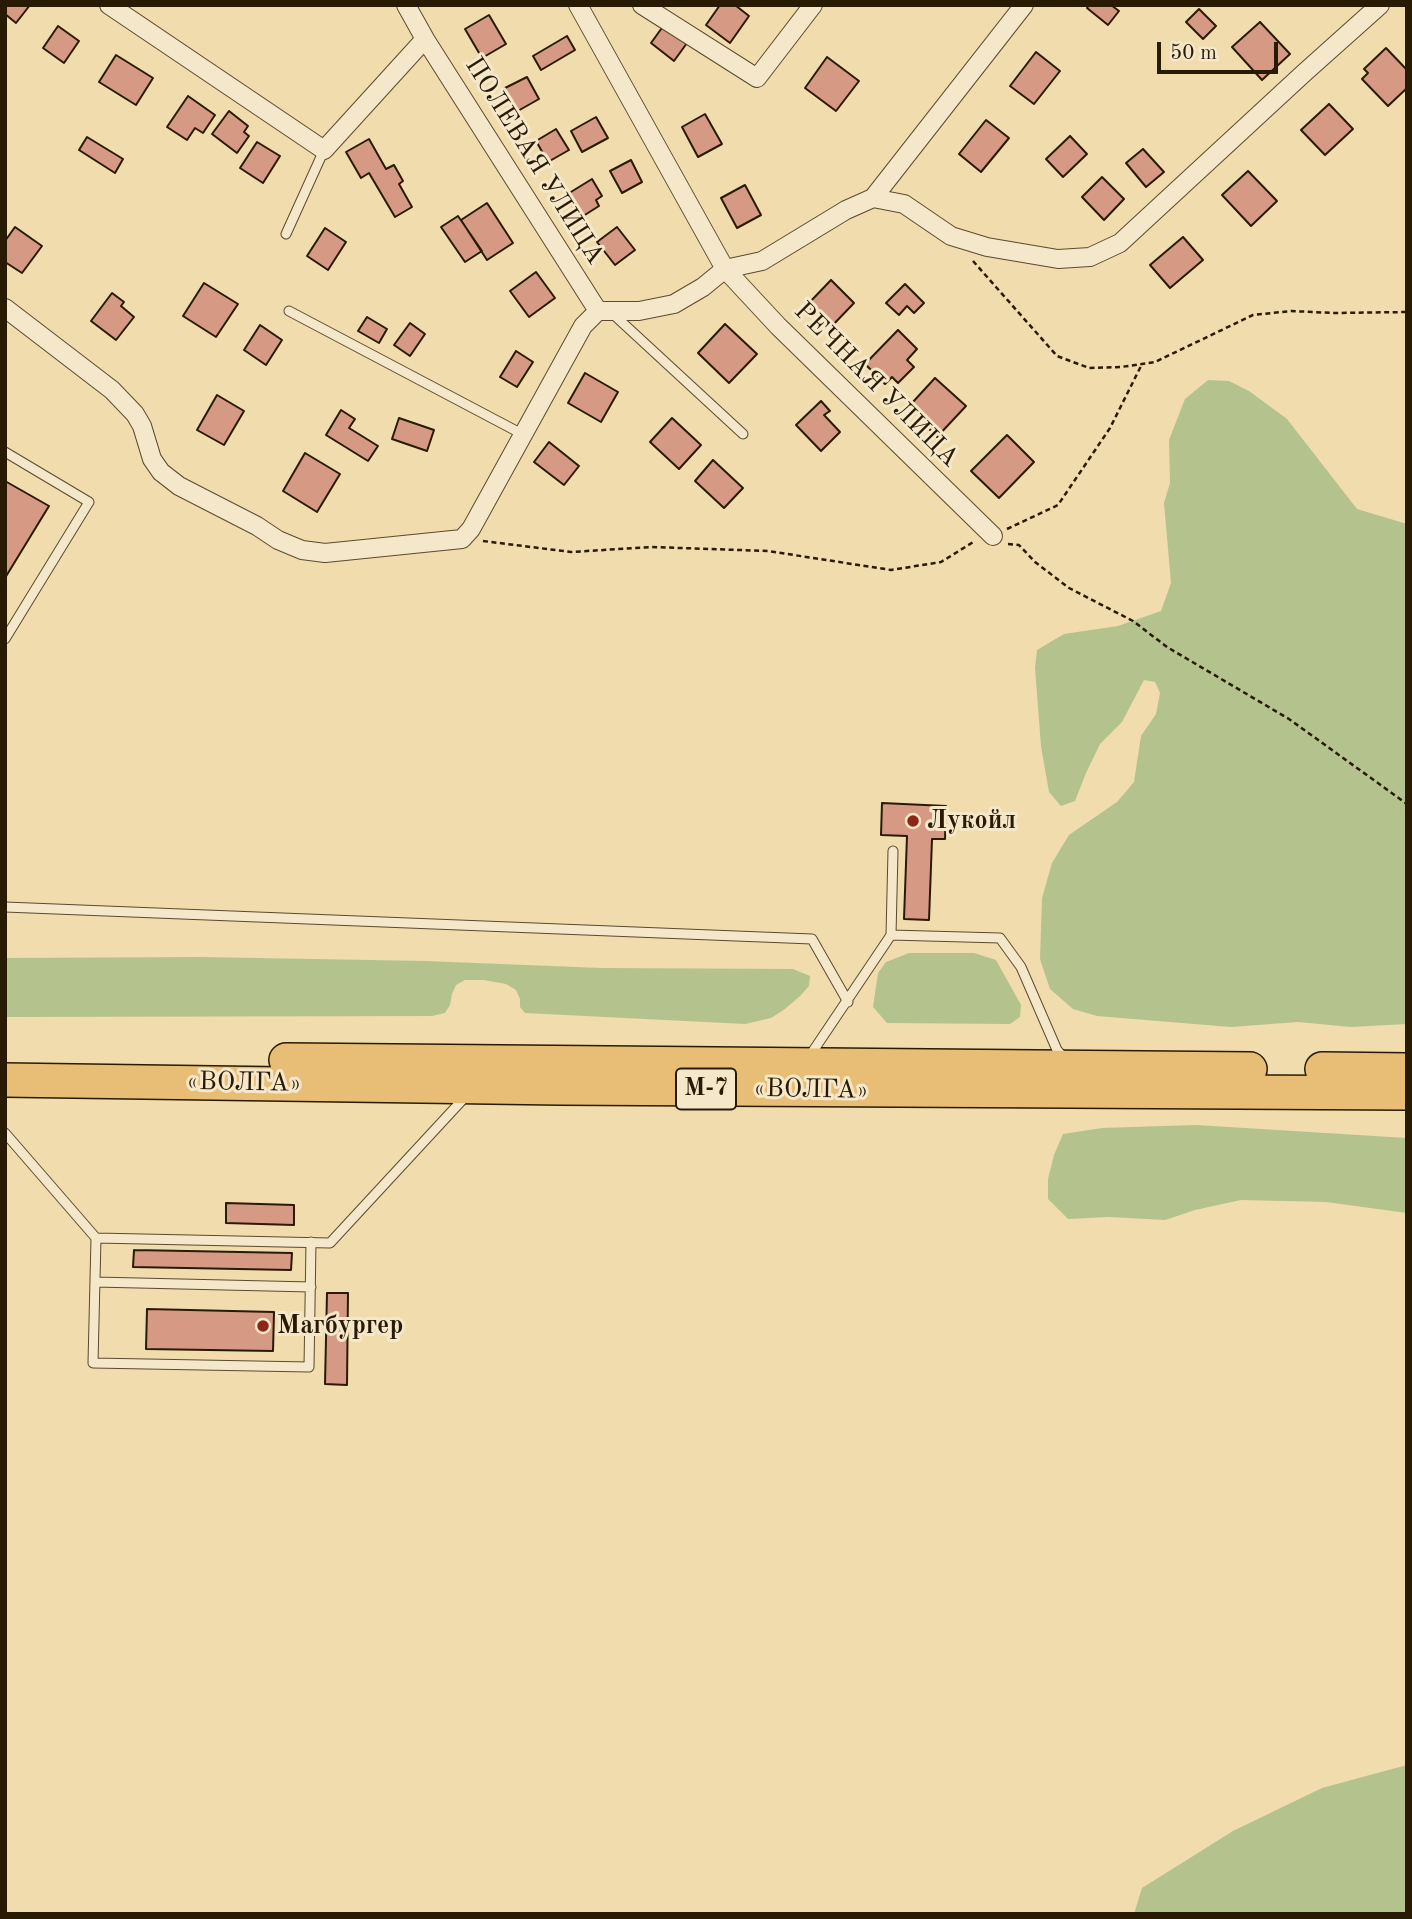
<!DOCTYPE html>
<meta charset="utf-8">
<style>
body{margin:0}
#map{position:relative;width:1412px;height:1919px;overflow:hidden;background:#f0dcad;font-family:"Old Standard TT",serif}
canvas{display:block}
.frame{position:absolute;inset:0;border:7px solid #291a04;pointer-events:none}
.scale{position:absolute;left:1157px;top:42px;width:121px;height:32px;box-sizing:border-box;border:4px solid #291a04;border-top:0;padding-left:9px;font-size:21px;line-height:24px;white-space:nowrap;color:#291a04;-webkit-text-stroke:5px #f5e8ca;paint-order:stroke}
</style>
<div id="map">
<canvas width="1412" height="1919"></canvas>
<div class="frame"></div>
<div class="scale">50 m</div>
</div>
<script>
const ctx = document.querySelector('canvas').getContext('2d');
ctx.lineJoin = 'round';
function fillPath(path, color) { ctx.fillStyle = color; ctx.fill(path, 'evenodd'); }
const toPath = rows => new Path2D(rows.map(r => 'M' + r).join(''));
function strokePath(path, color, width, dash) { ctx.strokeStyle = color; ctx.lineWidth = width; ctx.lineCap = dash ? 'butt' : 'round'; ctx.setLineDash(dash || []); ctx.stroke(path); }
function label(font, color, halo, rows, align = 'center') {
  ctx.font = font + ' "Old Standard TT",serif'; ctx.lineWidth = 6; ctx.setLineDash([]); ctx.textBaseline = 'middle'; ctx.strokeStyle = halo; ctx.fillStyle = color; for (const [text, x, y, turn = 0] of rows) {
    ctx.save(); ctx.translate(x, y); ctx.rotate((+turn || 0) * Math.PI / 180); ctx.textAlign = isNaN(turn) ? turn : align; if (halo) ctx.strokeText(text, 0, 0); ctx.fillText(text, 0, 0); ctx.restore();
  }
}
const green = toPath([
 [1208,380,1229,381,1249,391,1287,419,1357,509,1407,524,1407,1024,1351,1027,1298,1022,1231,1027,1097,1016,1073,1009,1050,989,1040,959,1042,898,1052,863,1069,835,1117,802,1134,782,1141,736,1156,714,1160,693,1155,682,1144,680,1122,722,1100,744,1086,773,1075,801,1061,806,1049,792,1041,746,1035,668,1037,650,1064,634,1118,626,1161,611,1171,583,1164,503,1170,483,1169,440,1185,399],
 [909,953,974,953,996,960,1021,1005,1020,1017,1010,1024,887,1023,873,1007,878,973,886,962],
 [201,957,425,961,601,968,793,969,810,976,809,986,800,996,785,1009,771,1018,745,1024,525,1013,520,1007,520,999,516,990,506,984,484,980,465,980,456,985,452,994,450,1005,445,1013,432,1016,5,1017,5,958],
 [1196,1125,1407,1138,1407,1213,1326,1202,1241,1200,1195,1210,1165,1220,1109,1217,1068,1219,1048,1199,1048,1179,1054,1155,1063,1134,1102,1128],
 [1407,1765,1407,1914,1134,1914,1142,1888,1233,1831,1322,1788]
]);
const building = toPath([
 [5,5,30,5,16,23,5,14,5,5],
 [720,5,735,5,749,16,730,43,706,25,720,5],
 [1089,5,1111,5,1119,11,1108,25,1087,8,1089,5],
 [1199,9,1216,26,1203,39,1186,22,1199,9],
 [489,15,506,44,482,58,465,29,489,15],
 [1260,22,1290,54,1262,80,1232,47,1260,22],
 [664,25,687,43,674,61,651,43,664,25],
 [58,26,79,41,64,63,43,48,58,26],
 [567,36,575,50,541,70,533,56,567,36],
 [1386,48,1407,70,1407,88,1388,106,1362,79,1368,73,1364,69,1386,48],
 [1036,52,1060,71,1034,104,1010,86,1036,52],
 [116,55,153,78,136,105,99,82,116,55],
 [827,57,859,81,836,111,805,88,827,57],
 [527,77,539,99,516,112,503,89,527,77],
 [188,96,215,115,203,133,195,128,187,140,167,127,188,96],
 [1329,104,1353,129,1325,155,1301,130,1329,104],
 [229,111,248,126,244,132,249,136,237,153,212,134,229,111],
 [705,114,722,144,698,157,682,127,705,114],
 [596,117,608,138,582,152,571,131,596,117],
 [986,120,1009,138,981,172,959,154,986,120],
 [556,129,569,150,548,162,536,141,556,129],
 [1070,136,1087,154,1063,177,1046,159,1070,136],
 [87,137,123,159,115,173,79,150,87,137],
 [369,139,386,169,394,165,403,181,399,184,412,207,395,217,369,173,361,178,346,152,369,139],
 [257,142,280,156,263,183,240,168,257,142],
 [1143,149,1164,172,1146,187,1126,163,1143,149],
 [631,160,642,182,622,193,610,171,631,160],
 [1248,171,1277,201,1251,226,1222,195,1248,171],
 [1102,177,1124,199,1104,220,1082,197,1102,177],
 [592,179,602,196,596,200,599,206,580,218,566,195,592,179],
 [745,185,761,215,737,228,721,198,745,185],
 [487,203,513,243,487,260,461,220,487,203],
 [458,216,482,251,465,262,441,227,458,216],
 [15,227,42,246,22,273,5,262,5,241,15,227],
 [617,227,635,250,615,265,597,242,617,227],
 [325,228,346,242,328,270,307,256,325,228],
 [1183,237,1203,260,1170,288,1150,265,1183,237],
 [536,272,555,298,529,317,510,291,536,272],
 [831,280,854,303,830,328,807,305,831,280],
 [204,283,238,304,216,337,183,316,204,283],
 [905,284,924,303,914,313,907,306,899,315,886,303,905,284],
 [112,293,124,302,121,306,134,317,116,340,91,321,112,293],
 [367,317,387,329,379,343,358,331,367,317],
 [410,323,425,334,410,356,394,345,410,323],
 [725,324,757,354,729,383,698,353,725,324],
 [260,325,282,340,266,365,244,350,260,325],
 [898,330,917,349,907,360,914,367,898,383,892,377,885,384,865,364,898,330],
 [516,351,533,362,517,387,500,377,516,351],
 [585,373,618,392,601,422,568,403,585,373],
 [935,378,966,406,937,437,930,430,935,425,912,403,935,378],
 [217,395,244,411,224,445,197,430,217,395],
 [821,401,830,411,824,415,840,432,821,451,796,425,821,401],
 [341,410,355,419,349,428,378,446,368,461,326,435,341,410],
 [399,418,434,430,427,451,392,439,399,418],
 [672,418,701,445,679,469,650,442,672,418],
 [1007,435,1034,462,999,498,971,471,1007,435],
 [549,442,579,466,564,485,534,462,549,442],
 [305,453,340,474,317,512,283,491,305,453],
 [713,460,743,488,724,508,695,481,713,460],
 [5,481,49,506,5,578,5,481],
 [882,803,946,806,945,839,932,839,929,920,904,919,907,836,881,835,882,803],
 [226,1203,294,1205,294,1225,226,1223,226,1203],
 [134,1250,292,1253,291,1270,133,1267,134,1250],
 [327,1293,348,1293,347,1385,325,1384,327,1293],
 [147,1309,274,1312,273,1351,146,1349,147,1309]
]);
const path = toPath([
 [973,261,1057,356,1089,368,1121,367,1155,362,1253,315,1291,311,1334,313,1407,312],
 [1007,529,1058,505,1110,428,1142,364],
 [483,541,571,552,652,547,768,551,891,570,941,562,975,541],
 [1008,544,1019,545,1035,562,1069,588,1133,621,1167,647,1289,719,1407,804]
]);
const lane = toPath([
 [286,234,324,150],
 [289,311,524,435],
 [613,314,743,434],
 [5,452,89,502,5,639],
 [5,907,812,939,848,1002],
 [891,935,893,851],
 [809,1057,891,935,1000,938,1021,967,1057,1050,1065,1059],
 [5,1133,96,1238,330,1243,466,1096],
 [96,1238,93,1363,309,1367,311,1242],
 [95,1282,311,1287]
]);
const street = toPath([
 [109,5,324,150,425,39],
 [406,5,425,39,598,311],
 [578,5,725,269,778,326,993,536],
 [642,5,757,78,813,5],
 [873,198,904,204,951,236,987,247,1058,259,1090,257,1120,243,1304,73,1380,5],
 [5,308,112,390,135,414,142,426,152,459,161,472,179,486,257,526,278,540,302,550,325,553,462,539,471,529,583,326,598,311,639,311,674,304,703,287,725,269,762,261,846,210,873,198,1024,5]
]);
const highway = toPath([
 [286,1060,1250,1069],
 [1322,1069,1407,1070],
 [5,1080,560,1088,1407,1093]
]);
const markers = [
 [913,821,7,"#8f2418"],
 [263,1326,7,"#8f2418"]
];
const shields = [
 [706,1089,60]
];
const shieldNames = [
 ["М-7",706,1089]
];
const streetNames = [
 ["ПОЛЕВАЯ УЛИЦА",534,161,58],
 ["РЕЧНАЯ УЛИЦА",876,385,45],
 ["«ВОЛГА»",244,1083,1],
 ["«ВОЛГА»",811,1090,1]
];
const poiNames = [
 ["Лукойл",927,821],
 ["Магбургер",277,1326]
];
fillPath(green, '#b4c28e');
fillPath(building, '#d69a84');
strokePath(building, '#291a04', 2);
strokePath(lane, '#5b4a2e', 11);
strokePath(street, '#5b4a2e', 20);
strokePath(highway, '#291a04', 36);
strokePath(path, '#291a04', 2.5, [5, 3.5]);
strokePath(lane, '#f5e8ca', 9);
strokePath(street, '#f5e8ca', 18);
strokePath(highway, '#e8be76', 33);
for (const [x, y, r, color] of markers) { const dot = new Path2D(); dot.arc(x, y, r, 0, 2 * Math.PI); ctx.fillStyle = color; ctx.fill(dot); strokePath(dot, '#f5e8ca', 2.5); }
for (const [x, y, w] of shields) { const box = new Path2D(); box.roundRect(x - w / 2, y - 20.5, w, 41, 5); ctx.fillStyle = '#f5e8ca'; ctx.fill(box); strokePath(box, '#291a04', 2); }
label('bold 24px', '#291a04', null, shieldNames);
label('26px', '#291a04', '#f5e8ca', streetNames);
label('bold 26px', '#291a04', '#f5e8ca', poiNames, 'left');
</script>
